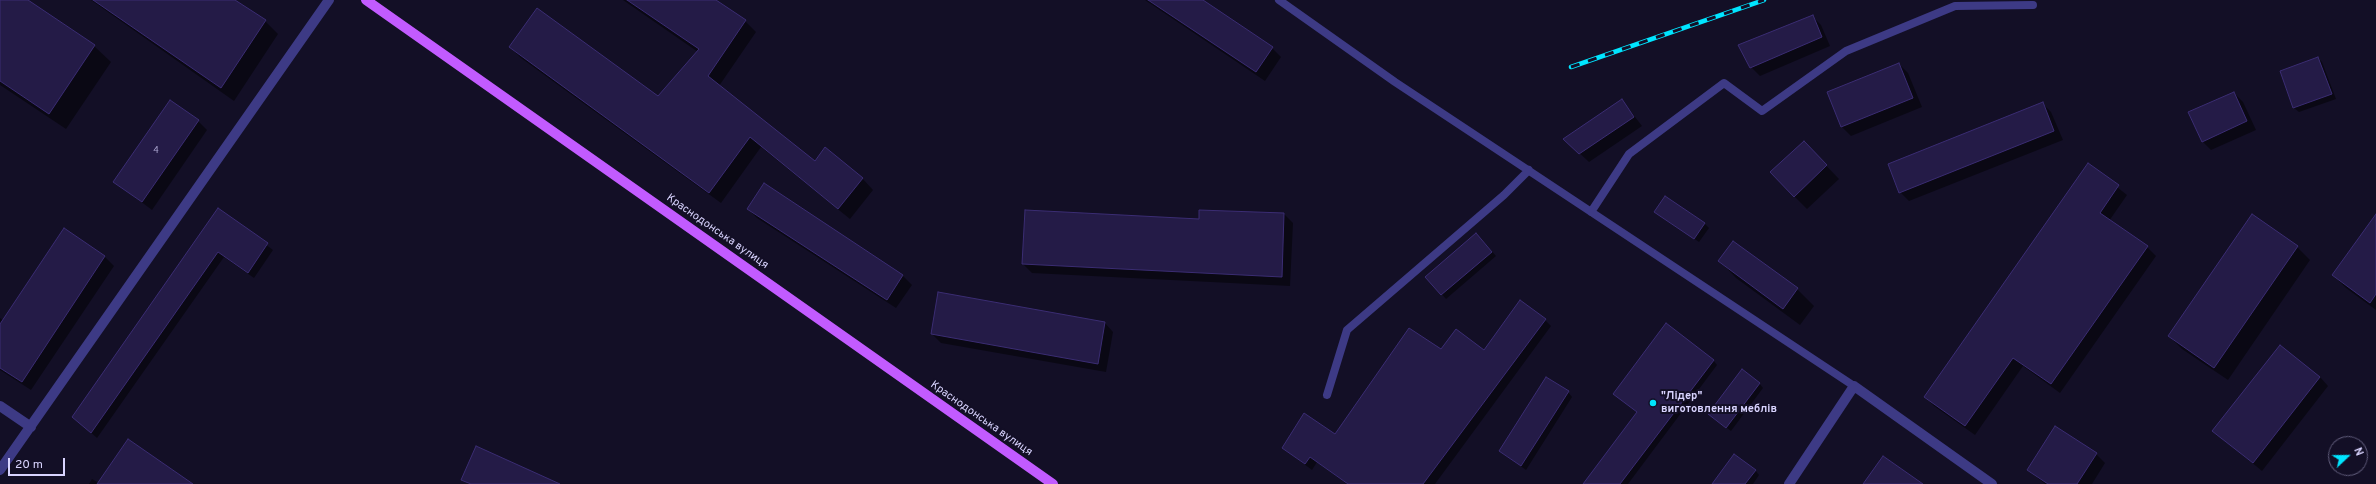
<!DOCTYPE html>
<meta charset="utf-8">
<style>
body{margin:0}
#map{position:relative;width:2376px;height:484px;overflow:hidden;background:#130f26;font-family:Overpass,sans-serif}
canvas{display:block}
.north{position:absolute;left:2328px;top:436px;width:40px;height:40px;box-sizing:border-box;background:#130f26;border:1px solid #625e7d;border-radius:50%;rotate:68deg;font-size:11px;font-weight:700;line-height:16px;text-align:center;color:#d9d4ff}
.north::after{content:'';display:block;margin:auto;width:14px;height:18px;background:#00e5ff;clip-path:polygon(50% 0,100% 100%,50% 72%,0 100%)}
.scale{position:absolute;left:8px;top:458px;width:57px;height:18px;box-sizing:border-box;border:2px solid #d9d4ff;border-top:0;padding-left:5px;font-size:12px;line-height:14px;white-space:nowrap;color:#d9d4ff;-webkit-text-stroke:3px #130f26;paint-order:stroke}
</style>
<div id="map">
<canvas width="2376" height="484"></canvas>
<div class="north">N</div>
<div class="scale">20 m</div>
</div>
<script>
const ctx = document.querySelector('canvas').getContext('2d');
ctx.lineJoin = 'round';
function fillPath(path, color) { ctx.fillStyle = color; ctx.fill(path, 'evenodd'); }
const toPath = rows => new Path2D(rows.map(r => 'M' + r).join(''));
function strokePath(path, color, width, dash) { ctx.strokeStyle = color; ctx.lineWidth = width; ctx.lineCap = dash ? 'butt' : 'round'; ctx.setLineDash(dash || []); ctx.stroke(path); }
function label(font, color, halo, rows, align = 'center') {
  ctx.font = font + ' Overpass,sans-serif'; ctx.lineWidth = 4; ctx.setLineDash([]); ctx.textBaseline = 'middle'; ctx.strokeStyle = halo; ctx.fillStyle = color; for (const [text, x, y, turn = 0] of rows) {
    ctx.save(); ctx.translate(x, y); ctx.rotate((+turn || 0) * Math.PI / 180); ctx.textAlign = isNaN(turn) ? turn : align; if (halo) ctx.strokeText(text, 0, 0); ctx.fillText(text, 0, 0); ctx.restore();
  }
}
const shadow = toPath([
 [0,0,26,0,94,46,111,62,66,129,0,85],
 [91,0,234,0,265,21,278,34,234,101],
 [623,0,714,0,745,21,756,32,719,86,815,162,862,178,873,190,850,219,761,147,721,203,521,58,510,47,658,97,698,52],
 [1145,0,1201,0,1272,48,1281,57,1265,81],
 [1812,16,1821,25,1830,46,1760,76,1751,67],
 [2318,58,2322,62,2336,99,2299,112,2294,108,2281,72],
 [1899,64,1908,73,1922,107,1851,136,1842,127,1829,93],
 [2234,93,2243,102,2256,130,2211,150,2202,141],
 [1622,100,1642,126,1589,162,1573,147],
 [2042,103,2051,112,2063,140,1909,201,1900,192],
 [198,121,207,130,152,210,115,182],
 [1815,154,1839,179,1807,209,1794,196],
 [2088,164,2127,195,2109,221,2147,247,2156,256,2060,393,2023,366,1975,435,1934,406,1925,397],
 [764,185,903,276,912,285,896,308,757,218,748,209],
 [218,209,273,250,254,278,224,257,97,438,79,422],
 [1656,212,1704,223,1709,228,1699,242],
 [1284,214,1293,223,1290,286,1032,273,1023,264,1200,220],
 [2252,216,2297,247,2310,260,2228,380,2182,349,2169,336],
 [2376,216,2376,310,2346,288,2333,275],
 [64,230,105,257,114,266,31,390,0,370,0,318,4,321],
 [1480,238,1496,256,1446,299,1427,277],
 [1733,242,1797,289,1814,306,1800,325,1736,278,1720,261],
 [1545,320,1551,326,1435,484,1347,484,1317,462,1312,470,1283,448,1336,435,1484,351],
 [1104,322,1113,332,1106,372,941,343,932,334],
 [1713,360,1717,365,1628,484,1585,484,1638,413,1619,398],
 [2320,377,2328,386,2262,471,2214,431],
 [1759,383,1763,388,1731,431,1709,414],
 [1568,392,1572,397,1526,470,1500,451],
 [2055,428,2096,454,2105,463,2092,484,2045,484,2028,470],
 [1755,470,1759,475,1753,484,1714,484],
 [92,479,99,483,191,484,89,484]
]);
const building = toPath([
 [0,0,28,0,95,45,49,114,0,81,0,0],
 [93,0,235,0,266,20,221,88,93,0],
 [627,0,716,0,746,20,708,76,815,161,825,147,863,178,838,209,750,137,709,193,509,47,537,8,658,96,699,49,627,0],
 [1148,0,1203,0,1273,47,1256,72,1148,0],
 [1813,15,1822,37,1750,68,1738,45,1813,15],
 [2318,57,2332,94,2293,108,2280,71,2318,57],
 [1899,63,1913,98,1841,127,1827,92,1899,63],
 [2234,92,2247,121,2202,142,2188,112,2234,92],
 [1622,99,1634,117,1579,154,1563,139,1622,99],
 [170,100,199,120,142,202,113,182,170,100],
 [2043,102,2054,131,1899,193,1888,164,2043,102],
 [1804,141,1827,165,1794,197,1770,172,1804,141],
 [2088,163,2119,185,2100,213,2148,246,2051,384,2013,358,1965,426,1924,397,2088,163],
 [764,183,903,275,887,300,747,209,764,183],
 [1665,196,1705,223,1694,239,1654,212,1665,196],
 [218,208,268,243,248,273,218,252,91,433,72,417,218,208],
 [1025,210,1199,219,1199,210,1284,213,1282,277,1022,264,1025,210],
 [2252,214,2298,246,2214,368,2168,336,2252,214],
 [2376,214,2376,294,2370,303,2332,275,2376,214],
 [64,228,105,256,22,382,0,368,0,324,64,228],
 [1476,233,1492,252,1441,295,1425,277,1476,233],
 [1733,241,1798,288,1783,309,1718,261,1733,241],
 [938,292,1105,322,1098,364,931,334,938,292],
 [1520,300,1546,319,1423,484,1348,484,1310,457,1305,464,1282,448,1304,413,1335,434,1409,328,1441,349,1456,329,1484,350,1520,300],
 [1666,323,1714,360,1620,484,1583,484,1637,412,1613,394,1666,323],
 [2280,345,2320,377,2253,463,2212,431,2280,345],
 [1742,369,1760,383,1726,428,1708,414,1742,369],
 [1546,377,1569,391,1521,466,1499,451,1546,377],
 [2055,426,2097,453,2077,484,2048,484,2027,470,2055,426],
 [128,439,193,484,97,484,128,439],
 [476,446,560,484,471,484,461,480,476,446],
 [1734,454,1756,470,1745,484,1712,484,1734,454],
 [1883,456,1923,484,1863,484,1883,456]
]);
const lane = toPath([
 [1279,0,1395,82,1854,386],
 [1591,212,1629,154,1724,83,1762,111,1846,51,1955,6,2033,5],
 [1327,395,1347,330,1504,195,1529,170]
]);
const street = toPath([
 [0,406,31,427],
 [0,470,329,0],
 [1789,484,1854,386,1992,484]
]);
const primary = toPath([
 [366,0,1053,484]
]);
const rail = toPath([
 [1571,67,1764,0]
]);
const markers = [
 [1653,403,4,"#00e5ff"]
];
const numberNames = [
 ["4",156,151]
];
const streetNames = [
 ["Краснодонська вулиця",717,232,35],
 ["Краснодонська вулиця",981,419,35]
];
const poiNames = [
 ["\"Лідер\"",1661,397],
 ["виготовлення меблів",1661,410]
];
fillPath(shadow, '#0007');
fillPath(building, '#241b47');
strokePath(building, '#3b2d73', 1);
strokePath(lane, '#3d3a85', 8);
strokePath(street, '#3d3a85', 10);
strokePath(primary, '#c25bff', 10);
strokePath(rail, '#00e5ff', 4.5);
strokePath(rail, '#130f26', 3, [9]);
for (const [x, y, r, color] of markers) { const dot = new Path2D(); dot.arc(x, y, r, 0, 2 * Math.PI); ctx.fillStyle = color; ctx.fill(dot); strokePath(dot, '#130f26', 1.5); }
label('9px', '#aca6d1', null, numberNames);
label('11px', '#d9d4ff', '#130f26', streetNames);
label('bold 11px', '#d9d4ff', '#130f26', poiNames, 'left');
</script>
